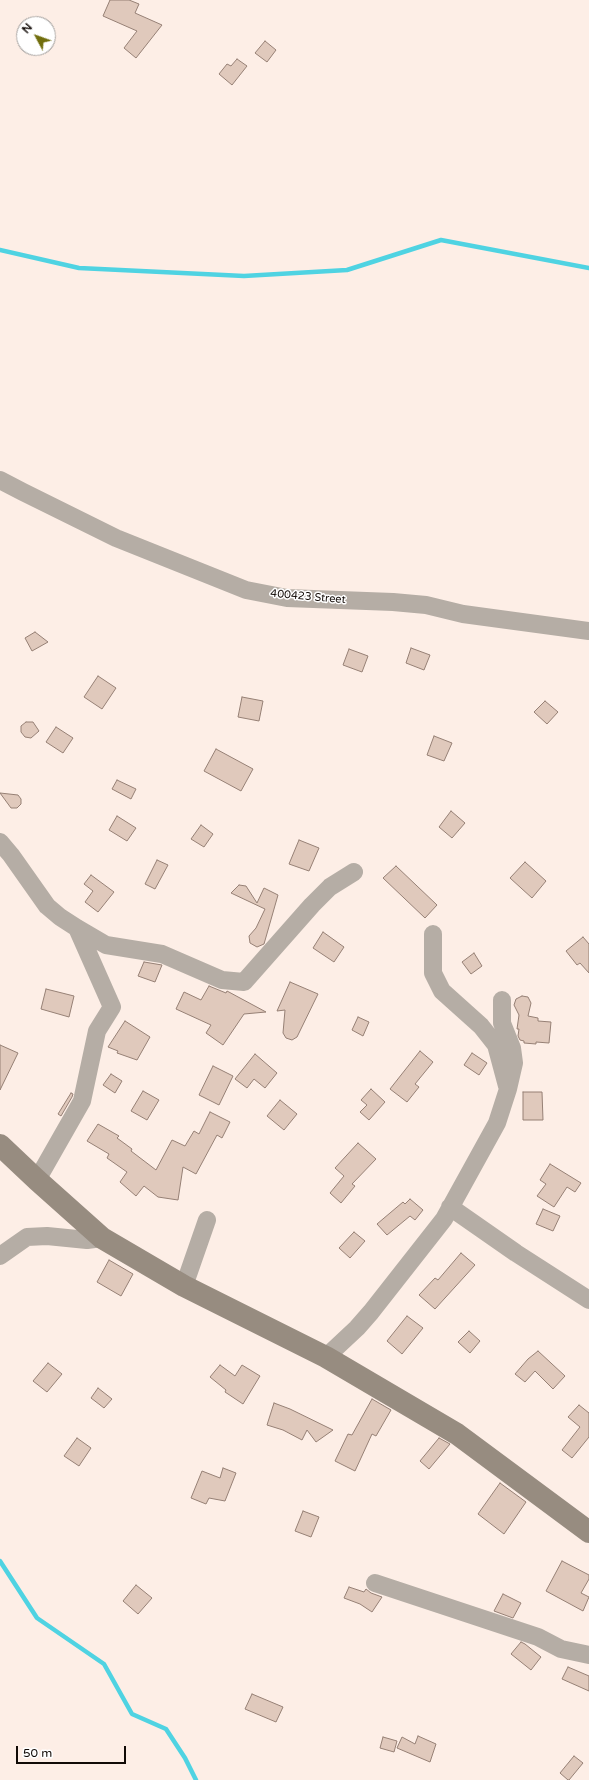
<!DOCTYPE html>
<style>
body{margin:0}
#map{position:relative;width:589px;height:1780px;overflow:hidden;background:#fdeee6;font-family:"Varela Round",sans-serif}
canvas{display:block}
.north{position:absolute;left:16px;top:16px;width:40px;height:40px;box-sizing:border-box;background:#fff;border:1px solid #a09d9b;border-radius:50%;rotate:311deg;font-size:11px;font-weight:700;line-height:16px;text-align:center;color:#110a06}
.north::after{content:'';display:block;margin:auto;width:14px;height:18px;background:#716e0d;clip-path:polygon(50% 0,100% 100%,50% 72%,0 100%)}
.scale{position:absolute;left:16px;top:1746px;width:110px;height:18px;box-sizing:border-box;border:2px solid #110a06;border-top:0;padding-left:5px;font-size:12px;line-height:14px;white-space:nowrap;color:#110a06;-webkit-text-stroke:3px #fff;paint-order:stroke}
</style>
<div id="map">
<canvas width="589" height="1780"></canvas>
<div class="north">N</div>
<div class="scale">50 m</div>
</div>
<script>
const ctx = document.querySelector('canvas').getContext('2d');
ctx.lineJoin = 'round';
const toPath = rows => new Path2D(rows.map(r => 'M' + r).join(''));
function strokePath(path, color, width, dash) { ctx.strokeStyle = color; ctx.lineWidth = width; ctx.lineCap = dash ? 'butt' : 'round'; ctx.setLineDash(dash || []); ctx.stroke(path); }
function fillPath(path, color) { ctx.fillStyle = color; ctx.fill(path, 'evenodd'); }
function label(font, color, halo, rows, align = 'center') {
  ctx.font = font + ' "Varela Round",sans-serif'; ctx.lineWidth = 3; ctx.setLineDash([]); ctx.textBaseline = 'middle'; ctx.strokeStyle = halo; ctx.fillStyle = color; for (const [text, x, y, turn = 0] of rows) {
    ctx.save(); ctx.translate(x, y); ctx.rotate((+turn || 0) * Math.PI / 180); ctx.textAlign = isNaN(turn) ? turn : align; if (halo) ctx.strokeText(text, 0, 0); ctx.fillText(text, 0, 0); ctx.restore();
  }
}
const stream = toPath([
 [0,250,79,268,244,276,347,270,441,240,589,268],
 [0,1561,37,1618,104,1664,132,1714,166,1729,185,1758,196,1780]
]);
const building = toPath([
 [110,0,129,0,139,4,135,13,162,25,136,58,124,48,137,31,103,16,110,0],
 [265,41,276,50,267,62,255,53,265,41],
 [237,59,247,66,232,85,219,74,227,64,231,66,237,59],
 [35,632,48,642,32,651,25,638,35,632],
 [411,648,430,655,424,670,406,663,411,648],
 [349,649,368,656,362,672,343,665,349,649],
 [98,676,116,688,102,709,84,697,98,676],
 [242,697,263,701,259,721,238,717,242,697],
 [545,701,558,712,547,724,534,712,545,701],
 [26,722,33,722,39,731,31,738,25,737,21,732,21,726,26,722],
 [56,727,73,738,63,753,46,742,56,727],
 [434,736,452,743,444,761,427,755,434,736],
 [216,749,253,769,241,791,204,771,216,749],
 [117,780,136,789,131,799,112,789,117,780],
 [0,793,18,795,21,799,21,804,17,808,11,808,0,793],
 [451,811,465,823,452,838,439,827,451,811],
 [117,816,136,828,127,841,109,830,117,816],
 [201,825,213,834,204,847,191,839,201,825],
 [299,840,319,848,309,871,289,864,299,840],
 [157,860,168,865,155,889,145,884,157,860],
 [525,862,546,881,532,898,510,878,525,862],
 [396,866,437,905,425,918,383,878,396,866],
 [91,875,114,892,98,912,85,902,93,891,84,884,91,875],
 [239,885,246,886,257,903,264,888,278,895,264,944,257,947,250,943,249,936,256,928,265,909,231,893,239,885],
 [323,932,344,947,334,962,313,948,323,932],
 [583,937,589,944,589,973,580,963,577,965,566,951,583,937],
 [474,953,482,966,471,974,462,962,474,953],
 [144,962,162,965,155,982,138,976,144,962],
 [290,982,318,994,297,1037,292,1040,286,1038,283,1033,285,1010,277,1011,290,982],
 [209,986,226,993,227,991,266,1012,244,1014,223,1045,206,1033,211,1025,176,1009,184,992,201,1000,209,986],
 [46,989,74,996,69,1017,41,1009,46,989],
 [522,996,528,997,531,1003,528,1016,538,1018,538,1021,551,1022,549,1043,536,1042,536,1044,524,1043,524,1041,520,1040,518,1036,519,1029,517,1029,519,1015,514,1005,516,999,522,996],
 [358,1017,369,1022,363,1036,352,1030,358,1017],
 [125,1021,150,1037,137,1060,117,1053,118,1051,108,1047,125,1021],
 [0,1045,18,1053,0,1090,0,1045],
 [420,1051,433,1062,415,1084,419,1087,407,1102,390,1089,420,1051],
 [472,1053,487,1063,479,1075,464,1065,472,1053],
 [255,1054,277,1073,265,1088,254,1079,247,1088,235,1079,255,1054],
 [213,1066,233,1076,219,1105,199,1095,213,1066],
 [111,1074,122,1081,115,1093,103,1085,111,1074],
 [371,1089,385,1102,369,1120,360,1112,367,1105,361,1100,371,1089],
 [143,1091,159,1100,147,1120,131,1111,143,1091],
 [523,1092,542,1092,543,1120,523,1120,523,1092],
 [71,1093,73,1094,72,1097,61,1116,58,1114,71,1093],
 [280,1100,297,1114,284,1130,267,1116,280,1100],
 [210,1112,230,1122,222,1138,217,1135,196,1174,183,1167,178,1200,158,1197,144,1186,136,1196,120,1182,127,1172,107,1158,109,1154,87,1141,98,1124,119,1136,117,1138,132,1149,131,1151,156,1170,172,1140,185,1146,194,1131,199,1134,210,1112],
 [358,1143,376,1159,352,1184,355,1186,341,1203,330,1193,344,1176,335,1168,358,1143],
 [550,1164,581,1183,575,1192,567,1187,554,1207,537,1196,546,1184,540,1180,550,1164],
 [410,1199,423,1210,415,1220,410,1216,387,1235,377,1224,403,1202,405,1204,410,1199],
 [543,1209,560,1216,553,1231,536,1224,543,1209],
 [354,1232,365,1241,350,1258,339,1248,354,1232],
 [461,1253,475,1265,435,1309,419,1295,435,1278,438,1280,461,1253],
 [109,1260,133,1274,121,1296,97,1282,109,1260],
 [407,1316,423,1328,402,1354,387,1341,407,1316],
 [469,1331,480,1341,470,1353,458,1342,469,1331],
 [538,1351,565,1376,553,1389,535,1371,525,1382,515,1374,528,1359,538,1351],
 [48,1363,62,1374,47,1392,33,1381,48,1363],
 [220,1365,235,1376,242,1365,260,1376,243,1404,225,1392,226,1390,210,1377,220,1365],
 [98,1388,112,1399,104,1408,91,1398,98,1388],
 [372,1399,391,1410,376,1436,372,1434,355,1471,335,1461,348,1434,352,1435,372,1399],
 [274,1403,290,1409,333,1430,316,1442,307,1430,302,1440,283,1430,267,1425,274,1403],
 [579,1405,589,1413,589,1437,572,1458,562,1450,580,1427,568,1417,579,1405],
 [77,1438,91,1448,79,1466,64,1456,77,1438],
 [439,1438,450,1444,429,1469,420,1461,439,1438],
 [223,1468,236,1473,225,1501,209,1498,206,1504,191,1498,202,1471,220,1478,223,1468],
 [500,1483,526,1502,504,1534,478,1514,500,1483],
 [303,1511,319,1517,311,1537,295,1531,303,1511],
 [562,1561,589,1575,589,1579,581,1593,589,1597,583,1611,546,1591,562,1561],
 [136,1585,152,1598,138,1614,123,1601,136,1585],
 [349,1587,364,1592,366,1589,371,1593,382,1597,372,1612,360,1604,344,1598,349,1587],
 [503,1594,521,1603,513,1618,494,1611,503,1594],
 [521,1642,525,1644,541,1657,531,1670,511,1654,521,1642],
 [568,1667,589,1676,589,1691,562,1679,568,1667],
 [252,1694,283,1707,276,1722,245,1709,252,1694],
 [418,1736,436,1744,430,1762,397,1748,402,1737,415,1744,418,1736],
 [383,1737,397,1741,394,1752,380,1748,383,1737],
 [574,1756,583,1763,569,1780,568,1780,560,1773,574,1756]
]);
const street = toPath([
 [0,480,23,492,116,538,246,590,287,598,393,602,426,605,463,614,589,631],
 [0,842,11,855,47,906,60,917,77,928,106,945,162,954,222,980,244,982,312,905,330,887,354,872],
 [433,934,433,973,442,991,481,1026,496,1045,507,1086],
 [37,1180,82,1101,97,1031,112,1007,77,928],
 [450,1207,516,1253,589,1300],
 [0,1256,27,1237,47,1236,87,1240,102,1238],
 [184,1286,207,1220],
 [326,1357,357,1328,371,1312,444,1219,497,1123,508,1089,514,1063,512,1048,502,1023,502,1000],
 [375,1583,538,1637,561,1649,589,1655]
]);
const secondary = toPath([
 [0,1145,37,1180,102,1238,184,1286,326,1357,457,1434,589,1532]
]);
const streetNames = [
 ["400423 Street",308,597,5]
];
strokePath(stream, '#4fd3e2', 4.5);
fillPath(building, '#e0c9bc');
strokePath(building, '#968075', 1);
strokePath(street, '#b5ada5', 18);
strokePath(secondary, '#978c80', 22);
label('11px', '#110a06', '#fff', streetNames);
</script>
